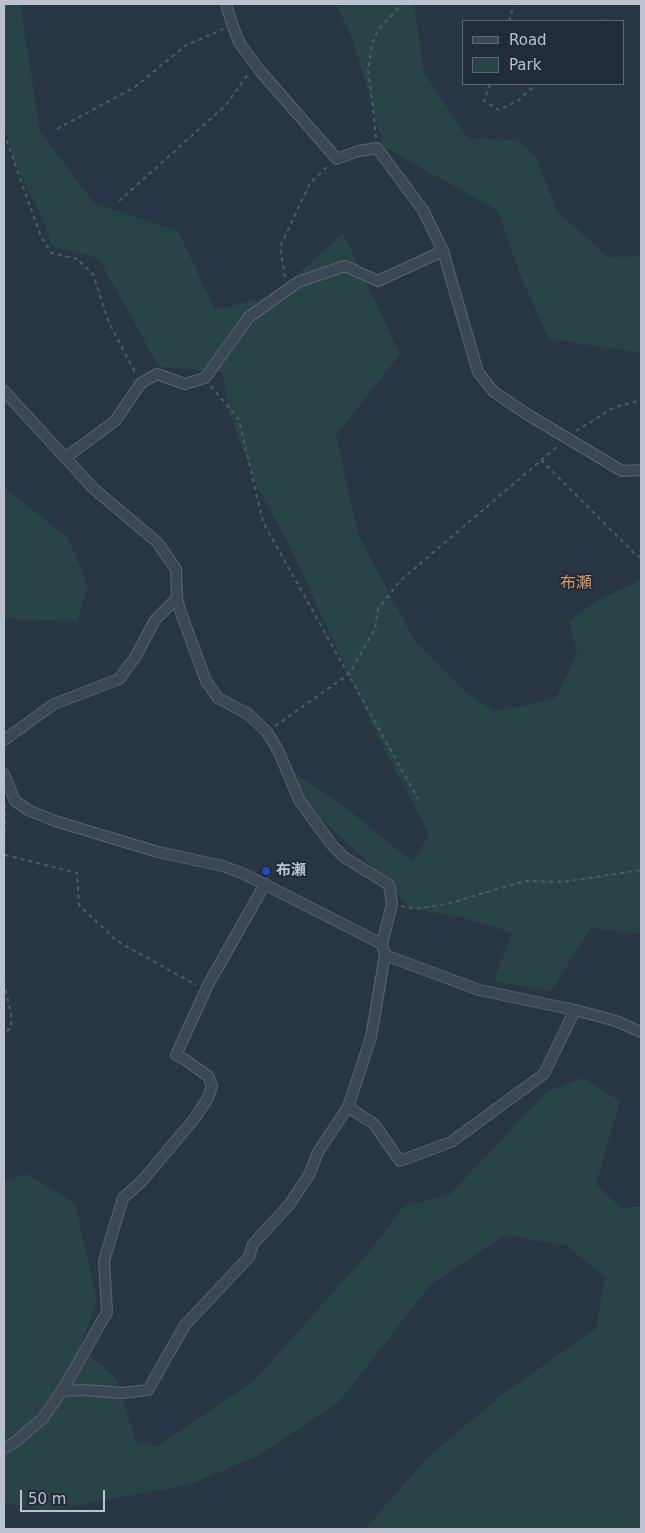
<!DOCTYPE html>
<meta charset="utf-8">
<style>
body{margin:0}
#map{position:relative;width:645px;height:1533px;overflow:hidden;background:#273545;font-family:"DejaVu Sans",sans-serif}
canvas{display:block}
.frame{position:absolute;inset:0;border:5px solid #b9c2ce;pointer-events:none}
.legend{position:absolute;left:462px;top:20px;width:162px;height:65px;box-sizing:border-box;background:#202c3a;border:1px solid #5d6875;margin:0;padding:6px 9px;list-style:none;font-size:15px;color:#b9c2ce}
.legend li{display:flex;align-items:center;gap:10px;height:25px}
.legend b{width:25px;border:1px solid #5d6875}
.scale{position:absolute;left:20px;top:1490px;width:85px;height:22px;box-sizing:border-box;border:2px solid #b9c2ce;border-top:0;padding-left:6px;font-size:15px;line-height:18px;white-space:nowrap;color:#b9c2ce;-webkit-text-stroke:4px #202c3a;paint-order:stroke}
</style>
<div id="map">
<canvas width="645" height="1533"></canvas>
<div class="frame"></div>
<ul class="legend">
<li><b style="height:6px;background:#3b4755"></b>Road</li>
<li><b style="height:14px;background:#294446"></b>Park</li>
</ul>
<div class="scale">50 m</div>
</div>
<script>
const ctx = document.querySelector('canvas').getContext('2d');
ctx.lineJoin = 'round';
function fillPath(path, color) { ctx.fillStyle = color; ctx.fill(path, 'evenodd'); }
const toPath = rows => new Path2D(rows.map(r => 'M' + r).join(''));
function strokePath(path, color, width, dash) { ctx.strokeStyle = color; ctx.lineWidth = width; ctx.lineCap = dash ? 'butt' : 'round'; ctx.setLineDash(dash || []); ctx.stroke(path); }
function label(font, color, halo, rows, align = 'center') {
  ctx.font = font + ' "DejaVu Sans","Noto Sans JP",sans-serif'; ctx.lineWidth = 4; ctx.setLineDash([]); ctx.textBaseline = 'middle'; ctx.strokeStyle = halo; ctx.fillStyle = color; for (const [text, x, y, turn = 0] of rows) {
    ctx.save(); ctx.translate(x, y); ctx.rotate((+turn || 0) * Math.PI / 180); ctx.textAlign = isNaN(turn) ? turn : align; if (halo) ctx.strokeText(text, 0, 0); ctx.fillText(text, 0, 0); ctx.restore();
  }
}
const green = toPath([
 [4,4,22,4,22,15,40,131,94,203,178,231,215,310,275,295,343,233,400,354,336,435,358,534,414,640,463,690,494,711,551,700,557,696,577,653,569,621,598,600,641,580,641,934,591,928,551,991,494,981,512,933,468,919,410,908,365,859,322,820,286,777,291,770,350,811,413,862,429,834,378,737,289,545,257,486,230,415,222,372,159,367,99,259,52,246,43,220,15,163,4,125],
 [336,4,414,4,424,72,468,138,518,140,536,157,557,211,608,257,641,256,641,353,549,339,521,277,498,211,384,147,353,41],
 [4,487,68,538,88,587,77,621,6,619,4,616],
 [583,1078,620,1101,596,1184,621,1208,641,1206,641,1529,594,1529,593,1528,588,1529,365,1529,428,1457,508,1390,596,1329,605,1277,567,1246,505,1235,431,1284,340,1401,257,1456,189,1485,46,1511,4,1503,4,1182,27,1174,75,1203,97,1301,80,1347,117,1379,136,1443,158,1446,254,1381,369,1252,404,1206,449,1195,548,1091]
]);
const path = toPath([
 [509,21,514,4],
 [604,21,605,20],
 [490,84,484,101,499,110,519,100,536,84],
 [57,129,135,87,185,46,223,29],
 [4,133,40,234,51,253,77,259,93,274,109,323,136,374],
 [376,138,371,91,368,71,372,44,378,30,402,4],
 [119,201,226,105,248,74],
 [285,277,280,247,310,183,329,165],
 [211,386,239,420,263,522,418,799],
 [576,431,613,408,641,400],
 [541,460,636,555,641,557],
 [275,726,349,674,375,629,378,609,401,580,559,445],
 [5,855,77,873,79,905,117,941,196,985],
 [4,872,5,805],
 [401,906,415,909,447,904,524,881,563,882,641,870],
 [4,982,12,1019,10,1029,4,1032]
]);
const minor = toPath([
 [226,4,232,24,240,44,261,72,337,159,358,151,377,148,423,210,443,251,478,372,494,392,525,413,622,471,641,470],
 [4,391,94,489,157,542,176,569,177,598,180,610,206,681,218,698,248,714,267,732,278,750,299,800,332,845,344,857,389,885,392,904,382,944],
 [65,458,115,421,141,383,157,374,185,384,205,378,249,317,298,282,345,266,378,281,443,251],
 [4,740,54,704,119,679,136,656,155,620,177,598],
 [4,774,15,801,28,810,55,821,158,852,223,866,244,874,382,944,385,955,479,990,575,1010,616,1021,641,1032],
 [348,1107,374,1124,400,1161,451,1142,544,1074,575,1010],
 [62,1391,107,1312,104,1261,123,1198,142,1181,195,1118,208,1098,212,1086,208,1076,184,1059,176,1055,208,985,265,884],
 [4,1448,15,1442,43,1418,62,1391,83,1390,122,1393,148,1390,185,1325,249,1257,253,1244,289,1205,309,1175,318,1152,348,1107,371,1037,385,955]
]);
const markers = [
 [266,871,5,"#1a4fb4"]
];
const poiNames = [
 ["布瀬",276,871]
];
const neighbourhoodNames = [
 ["布瀬",576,584]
];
fillPath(green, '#294446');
strokePath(minor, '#5a6572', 12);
strokePath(path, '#476162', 2, [4, 4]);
strokePath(minor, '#3b4755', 10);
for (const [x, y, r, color] of markers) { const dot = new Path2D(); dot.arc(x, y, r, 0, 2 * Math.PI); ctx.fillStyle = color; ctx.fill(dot); strokePath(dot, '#202c3a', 2); }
label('bold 15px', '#b9c2ce', '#202c3a', poiNames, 'left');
label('16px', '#db9367', '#202c3a', neighbourhoodNames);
</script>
